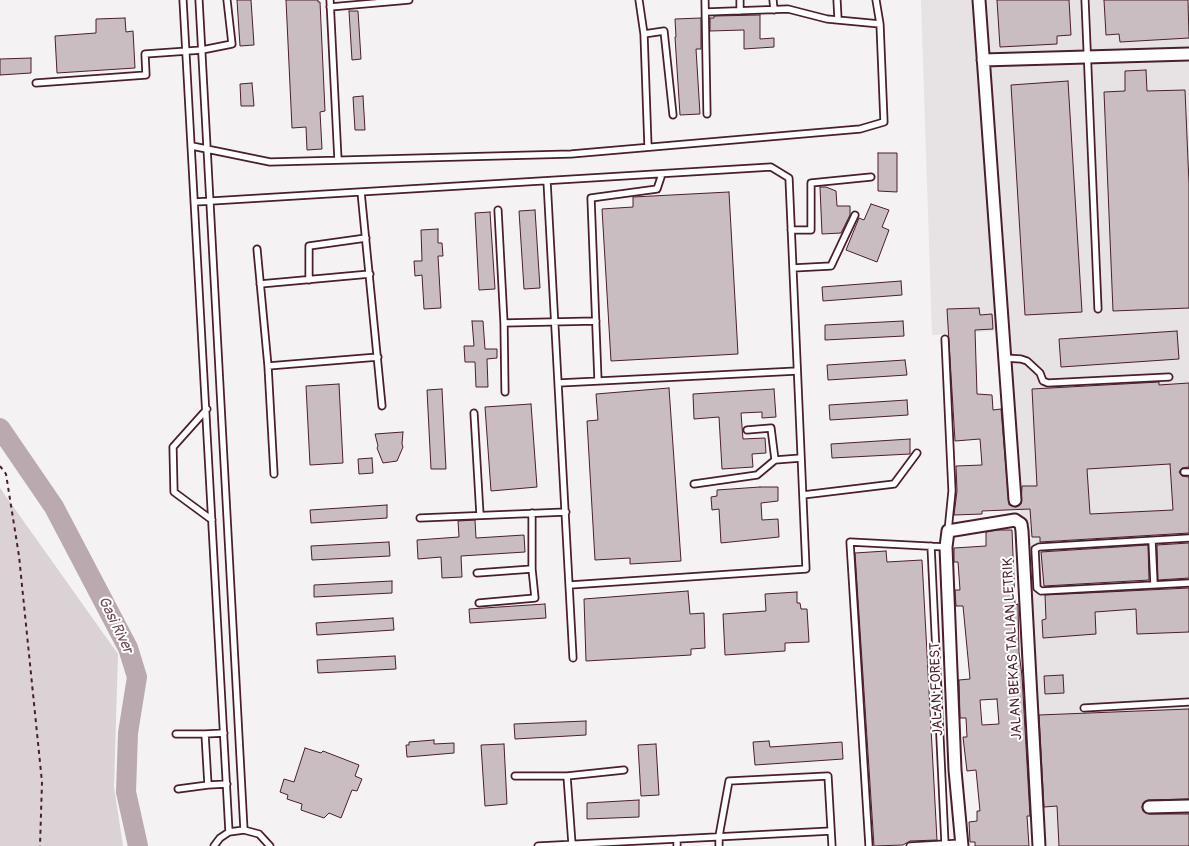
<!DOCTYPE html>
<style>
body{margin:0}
canvas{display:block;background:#f4f2f2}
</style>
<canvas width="1189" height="846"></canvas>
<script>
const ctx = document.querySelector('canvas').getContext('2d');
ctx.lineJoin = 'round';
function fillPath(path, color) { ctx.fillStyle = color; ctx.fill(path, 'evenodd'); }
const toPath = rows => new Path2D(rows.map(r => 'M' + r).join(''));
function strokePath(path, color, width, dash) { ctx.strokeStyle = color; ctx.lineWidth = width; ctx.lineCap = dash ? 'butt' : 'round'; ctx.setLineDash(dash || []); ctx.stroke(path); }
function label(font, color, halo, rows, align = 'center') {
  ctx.font = font + ' Pangolin,sans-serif'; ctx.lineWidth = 4; ctx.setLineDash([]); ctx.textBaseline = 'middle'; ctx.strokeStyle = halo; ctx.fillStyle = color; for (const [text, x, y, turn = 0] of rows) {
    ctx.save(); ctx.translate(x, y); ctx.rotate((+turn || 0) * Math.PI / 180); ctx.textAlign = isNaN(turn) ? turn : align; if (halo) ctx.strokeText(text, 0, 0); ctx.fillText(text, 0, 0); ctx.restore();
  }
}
const built = toPath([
 [921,0,1189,0,1189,846,1047,846,1028,647,1010,330,932,335]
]);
const green = toPath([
 [0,488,118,654,114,787,123,846,0,846]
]);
const river = toPath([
 [0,428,54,507,128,648,137,677,128,733,126,792,138,846]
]);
const building = toPath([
 [237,0,251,0,254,45,240,46,237,0],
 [286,0,318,0,318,2,320,2,325,111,320,112,322,149,307,150,306,127,292,128,286,0],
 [997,0,1069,0,1071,35,1057,36,1057,44,1000,47,997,0],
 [1104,0,1188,0,1189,38,1120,42,1119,34,1106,35,1104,0],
 [349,11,358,11,361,59,352,60,349,11],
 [760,15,760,39,774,38,774,47,744,49,744,30,710,31,710,18,714,18,714,16,760,15],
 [125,18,126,32,133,31,135,68,57,73,55,36,96,33,96,19,125,18],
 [701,18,701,49,696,49,700,114,680,115,675,37,676,37,675,19,701,18],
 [31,58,31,73,0,75,0,59,31,58],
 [1146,70,1147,91,1185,90,1189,184,1189,308,1113,311,1104,92,1125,91,1125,71,1146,70],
 [1068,81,1082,312,1025,315,1011,85,1068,81],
 [252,83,254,106,241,106,240,84,252,83],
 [363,96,365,130,355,130,353,97,363,96],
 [878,153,897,153,897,192,878,191,878,153],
 [820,187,826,187,836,191,837,206,850,206,850,215,841,233,822,234,820,187],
 [729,192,738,354,611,361,602,209,633,207,633,197,729,192],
 [871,204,889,210,882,227,889,230,877,262,846,250,859,218,864,220,871,204],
 [535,210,540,288,524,289,519,211,535,210],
 [490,212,495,289,479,290,475,213,490,212],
 [438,229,438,243,442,243,443,256,438,256,441,308,424,309,422,275,415,276,414,261,422,261,421,230,438,229],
 [901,281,902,295,823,301,822,287,901,281],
 [979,308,980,315,992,314,993,329,975,330,977,394,992,395,993,410,1001,409,1009,505,1016,507,1021,504,1022,486,1037,486,1032,389,1159,382,1159,385,1189,383,1189,467,1182,468,1179,472,1182,476,1189,477,1189,533,1040,542,1040,537,1032,537,1030,509,982,511,982,514,954,515,957,491,956,466,982,465,980,439,955,441,947,309,979,308],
 [1170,464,1173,510,1090,514,1087,469,1170,464],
 [472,321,483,321,485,349,497,349,497,358,487,359,488,387,476,387,475,362,465,362,464,346,474,346,472,321],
 [903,321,904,336,825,340,825,325,903,321],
 [1177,331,1179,359,1061,367,1059,339,1177,331],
 [905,360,907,375,828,380,827,365,905,360],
 [339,384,343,463,310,465,306,386,339,384],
 [669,388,681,561,630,564,630,558,595,560,587,421,598,420,596,394,669,388],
 [442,389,446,469,431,469,427,390,442,389],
 [774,389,776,417,762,418,762,412,741,413,743,439,765,438,766,453,752,454,753,467,722,469,719,417,694,419,693,394,774,389],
 [907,400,908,415,830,420,829,405,907,400],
 [531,404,537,487,491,491,485,407,531,404],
 [403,432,402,444,403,447,397,461,383,463,377,448,378,446,375,434,403,432],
 [910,439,910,454,832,458,831,444,910,439],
 [372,458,373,473,359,474,358,459,372,458],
 [760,487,778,487,778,501,761,503,762,520,778,519,779,537,721,543,719,509,712,510,711,497,717,496,717,490,760,487],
 [387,505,387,518,311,523,310,510,387,505],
 [475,520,476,538,524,535,525,552,461,556,462,577,442,578,441,557,418,559,417,540,459,537,458,521,475,520],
 [998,530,1012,530,1015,605,1018,604,1019,652,1022,676,1030,816,1027,816,1029,846,975,846,975,842,970,842,969,822,977,821,977,811,980,811,976,770,967,771,963,737,967,737,966,718,960,718,959,680,970,679,963,606,956,606,955,590,960,590,958,562,954,562,954,548,986,546,986,532,998,530],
 [997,699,999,724,982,725,980,700,997,699],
 [389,542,390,556,312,560,311,546,389,542],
 [1189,543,1189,578,1158,580,1157,545,1189,543],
 [1148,545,1149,580,1044,586,1041,552,1148,545],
 [886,551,887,562,922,560,937,840,910,841,903,845,874,846,855,553,886,551],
 [392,581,392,593,314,597,314,585,392,581],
 [1189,588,1189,632,1137,634,1136,609,1095,612,1096,634,1043,638,1042,620,1046,619,1045,595,1189,588],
 [688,591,690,614,704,613,705,648,691,649,691,655,586,661,584,599,688,591],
 [797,592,797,603,800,603,801,609,807,609,809,642,785,643,785,651,725,655,723,614,766,611,765,594,797,592],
 [545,604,546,618,470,623,469,609,545,604],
 [393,618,394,630,317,635,316,623,393,618],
 [395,656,396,669,318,673,317,660,395,656],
 [1063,675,1064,693,1045,694,1044,676,1063,675],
 [1189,709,1189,799,1148,800,1143,803,1142,807,1143,811,1149,814,1189,814,1189,846,1059,846,1057,806,1044,807,1039,715,1189,709],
 [586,721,586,735,515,739,514,724,586,721],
 [434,740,434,744,454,743,454,753,407,757,406,745,409,745,409,742,434,740],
 [769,741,770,747,842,742,843,759,755,765,753,742,769,741],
 [504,744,507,804,485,806,481,745,504,744],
 [656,744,659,795,641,796,638,745,656,744],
 [305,748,321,753,323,751,359,765,355,776,362,779,357,791,352,790,341,818,329,813,324,818,301,810,302,804,287,799,288,795,280,792,284,779,294,782,305,748],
 [639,800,639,817,587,819,587,803,639,800]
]);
const path = toPath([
 [0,466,6,474,19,556,42,782,40,846]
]);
const lane = toPath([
 [183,0,229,832],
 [199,0,244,830],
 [330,0,338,160],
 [639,0,644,34,648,147],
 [705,0,707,114],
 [740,0,740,11],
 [773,0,774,10],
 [837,0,838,19],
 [876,0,880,24],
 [1085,0,1098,309],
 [330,7,409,0],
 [644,34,664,31,673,115],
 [36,83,146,75,145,54,202,50,232,44,227,0],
 [192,146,270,162,571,154,860,129,884,122,880,24,827,19,788,9,706,12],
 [547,181,573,658],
 [361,192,382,406],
 [195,202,771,167,789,178,806,569,570,585],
 [498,210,504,323],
 [791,230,811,230,811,183,871,177],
 [257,249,268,366],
 [793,268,831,266,855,215],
 [309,280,309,246,366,238],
 [260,284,370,274],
 [945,339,952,491,948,531],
 [1005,358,1021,359,1027,361,1040,373,1043,381,1048,383,1169,377],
 [598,381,591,198,657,189,662,174],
 [559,383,797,371],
 [505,392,504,323,596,321],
 [207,409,173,447,174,492,212,520],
 [474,413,480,515],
 [747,430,771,428,775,460],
 [1184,472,1189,472],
 [274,474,268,366,378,357],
 [694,484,757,475,775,460,801,458],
 [803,495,894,484,917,453],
 [420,518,566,512],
 [1189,538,1039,547,1035,549,1037,588,1041,591,1189,583],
 [1152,541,1154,584],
 [931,546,945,844],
 [477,573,532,569,532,513],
 [479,603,535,598,532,569],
 [1084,708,1189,702],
 [224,733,205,734,208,785,227,784],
 [176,734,205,734],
 [515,776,567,776,572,844],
 [567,776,624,770],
 [178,789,208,785],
 [677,839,831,831],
 [214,846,220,838,229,832,244,830,259,834,270,846],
 [538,846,677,839,677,846],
 [719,846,719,836,729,781,828,776,832,846],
 [869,846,850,542,946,547],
 [910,846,962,843]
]);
const street = toPath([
 [979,0,1015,500],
 [983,60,1189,54],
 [1149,807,1189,806],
 [962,846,955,770,946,547,948,531,1015,520,1021,524,1022,531,1039,846]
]);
const streetNames = [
 ["JALAN BEKAS TALIAN LETRIK",1013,649,-93],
 ["JALAN FOREST",937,689,-92]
];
const waterNames = [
 ["Gasi River",115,625,64]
];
fillPath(built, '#e7e2e3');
fillPath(green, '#dbd2d5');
strokePath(river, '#baa9ae', 20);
fillPath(building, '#cabdc1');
strokePath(building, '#4a1f2b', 1);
strokePath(lane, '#4a1f2b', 9);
strokePath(street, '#4a1f2b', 15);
strokePath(path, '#4a1f2b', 2, [4, 4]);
strokePath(lane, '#fff', 5.5);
strokePath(street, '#fff', 11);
label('14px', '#4a1f2b', '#fff', streetNames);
label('italic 15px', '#714f59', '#fff', waterNames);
</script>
